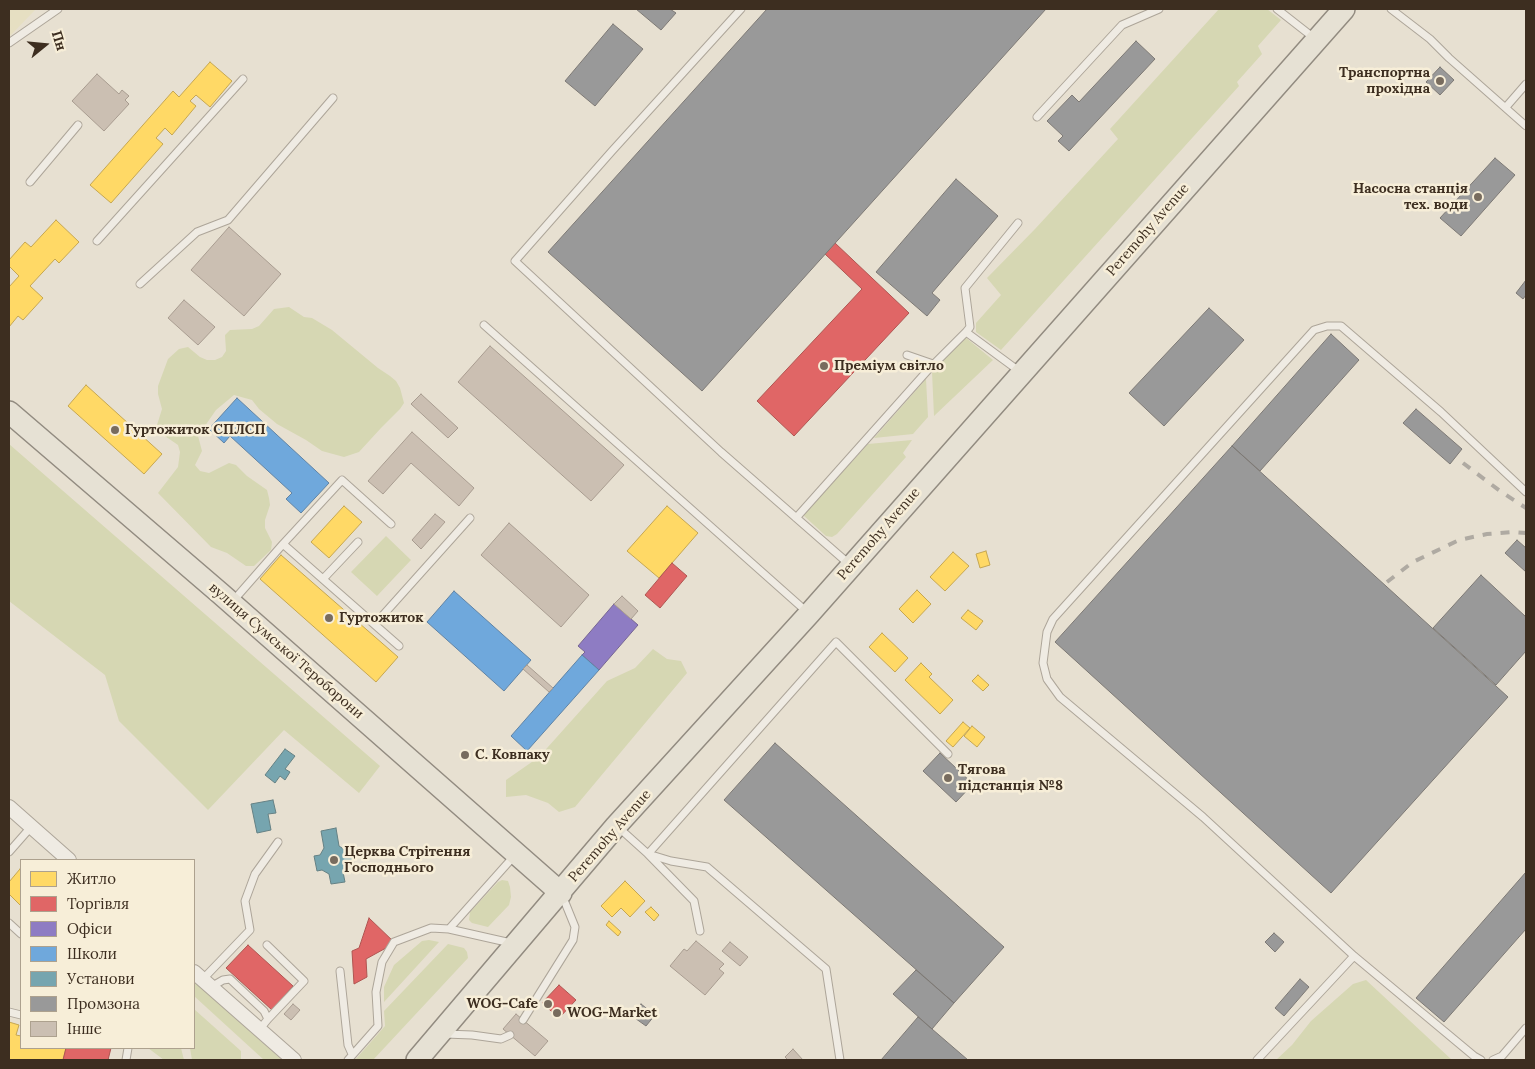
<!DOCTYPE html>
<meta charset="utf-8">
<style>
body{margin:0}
#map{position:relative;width:1535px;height:1069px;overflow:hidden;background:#e7e0d1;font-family:Lora,serif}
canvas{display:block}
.frame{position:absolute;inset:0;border:10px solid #3d2e20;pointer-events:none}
.legend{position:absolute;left:20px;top:859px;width:175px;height:190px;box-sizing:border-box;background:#f7eed8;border:1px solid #ada18e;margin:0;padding:6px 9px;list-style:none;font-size:15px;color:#3d2e20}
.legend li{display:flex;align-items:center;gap:10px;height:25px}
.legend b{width:25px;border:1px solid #ada18e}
.north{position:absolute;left:20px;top:20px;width:50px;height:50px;-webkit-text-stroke:4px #f7eed8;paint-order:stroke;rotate:73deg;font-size:14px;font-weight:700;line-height:20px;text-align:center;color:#3d2e20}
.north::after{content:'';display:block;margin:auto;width:18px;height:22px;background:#3d2e20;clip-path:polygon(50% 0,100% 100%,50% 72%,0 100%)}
</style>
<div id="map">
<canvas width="1535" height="1069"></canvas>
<div class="frame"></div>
<ul class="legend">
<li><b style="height:14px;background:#ffd966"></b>Житло</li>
<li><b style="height:14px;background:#e06666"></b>Торгівля</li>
<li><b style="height:14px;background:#8e7cc3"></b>Офіси</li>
<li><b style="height:14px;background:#6fa8dc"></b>Школи</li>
<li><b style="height:14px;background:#76a5af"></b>Установи</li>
<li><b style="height:14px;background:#999"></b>Промзона</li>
<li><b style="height:14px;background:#cbbfb2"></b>Інше</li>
</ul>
<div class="north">Пн</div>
</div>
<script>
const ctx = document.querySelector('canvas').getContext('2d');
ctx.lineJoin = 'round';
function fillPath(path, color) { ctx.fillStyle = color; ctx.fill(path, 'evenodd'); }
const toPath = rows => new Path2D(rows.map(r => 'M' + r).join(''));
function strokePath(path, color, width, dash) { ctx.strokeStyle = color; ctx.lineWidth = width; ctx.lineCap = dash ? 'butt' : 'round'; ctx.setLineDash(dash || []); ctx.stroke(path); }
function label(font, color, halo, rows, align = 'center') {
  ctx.font = font + ' Lora,serif'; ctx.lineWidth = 5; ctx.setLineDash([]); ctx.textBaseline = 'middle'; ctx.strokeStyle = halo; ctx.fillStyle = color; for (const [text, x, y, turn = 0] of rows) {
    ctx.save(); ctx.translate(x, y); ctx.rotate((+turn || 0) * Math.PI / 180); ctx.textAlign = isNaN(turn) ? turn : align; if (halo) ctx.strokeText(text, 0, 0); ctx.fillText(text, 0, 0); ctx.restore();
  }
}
const farmland = toPath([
 [9,9,36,9,9,37]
]);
const green = toPath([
 [1219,9,1267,9,1281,20,1258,46,1262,54,1237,82,1239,86,1001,350,976,332,976,323,1001,295,987,278,1035,229,1118,139,1110,129],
 [289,307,304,317,312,318,332,330,378,368,390,376,396,381,400,388,404,403,400,409,381,428,359,452,344,457,322,451,306,440,277,424,259,409,252,400,234,395,216,410,198,436,202,451,195,465,200,471,209,473,229,463,236,465,247,476,267,490,269,498,270,505,265,520,265,528,272,542,271,550,254,566,246,566,227,553,211,547,158,493,178,467,180,452,178,445,159,432,157,425,162,409,158,394,158,386,168,359,179,349,188,347,200,357,207,360,215,360,222,357,226,351,225,335,230,330,252,329,259,326,274,309],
 [965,337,993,360,934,416,932,372],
 [926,379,928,417,913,434,874,438],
 [912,440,903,453,906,457,837,534,832,537,826,536,803,515,868,444],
 [9,444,380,766,359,793,284,730,208,810,119,721,105,675,9,601],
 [386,536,411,560,377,596,351,572],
 [653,649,667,659,681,661,687,673,575,807,559,812,548,803,526,795,506,797,506,780,539,757,607,681,635,668],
 [502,880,508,881,510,887,511,897,509,905,488,927,472,923,469,920,470,912,498,882],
 [429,940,439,942,384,1002,384,987,394,965,422,941],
 [448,944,464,948,467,952,468,958,373,1060,355,1060,385,1026,384,1011],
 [194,980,282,1060,264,1060,194,996],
 [1366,980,1452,1060,1276,1060,1292,1045,1311,1021,1353,984],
 [194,1009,241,1051,241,1060,192,1060,190,1048,194,1048],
 [148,1048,181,1048,184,1060,164,1060]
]);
const homes = toPath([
 [210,62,232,81,210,107,196,95,190,101,196,106,172,135,165,128,156,138,163,144,111,203,90,185,173,91,179,97,210,62],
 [56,220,79,242,59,263,55,259,30,286,43,298,23,320,18,316,9,327,9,287,19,276,9,266,9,260,25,242,31,247,56,220],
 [86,385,162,454,144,474,68,406,86,385],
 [344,506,362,522,329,558,311,542,344,506],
 [667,506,698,533,659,578,627,551,667,506],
 [986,551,990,565,980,568,976,554,986,551],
 [953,552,969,566,945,591,930,577,953,552],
 [281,555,398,657,376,682,260,579,281,555],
 [917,590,931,604,913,623,899,609,917,590],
 [968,610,983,621,976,630,961,618,968,610],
 [882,633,908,658,895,672,869,647,882,633],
 [921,663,932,674,929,677,953,700,940,714,905,680,921,663],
 [978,675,989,685,983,691,972,681,978,675],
 [963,722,970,728,953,747,946,741,963,722],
 [972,726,985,737,977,747,964,736,972,726],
 [20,869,21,870,21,906,9,894,9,882,20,869],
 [625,881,645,901,630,917,621,908,612,917,601,906,625,881],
 [651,907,659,915,654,921,645,912,651,907],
 [609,921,621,932,618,936,606,925,609,921],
 [9,1022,19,1025,16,1035,21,1036,21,1048,66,1048,63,1060,9,1060,9,1022]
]);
const shops = toPath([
 [835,243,909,313,794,436,757,401,862,289,825,254,835,243],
 [672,563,687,576,660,608,645,595,672,563],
 [369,918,395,943,366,959,367,977,354,984,352,951,359,948,369,918],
 [248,945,293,986,272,1010,226,968,248,945],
 [559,985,576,1000,559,1018,542,1003,559,985],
 [66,1048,111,1048,108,1060,63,1060,66,1048]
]);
const offices = toPath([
 [614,604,638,625,599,670,582,655,585,652,578,646,614,604]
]);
const schools = toPath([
 [237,398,329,483,301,513,286,499,292,493,230,436,224,443,209,429,237,398],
 [454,591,531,660,504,691,427,622,454,591],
 [582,655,599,670,527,751,511,736,582,655]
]);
const public = toPath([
 [285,749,295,756,285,769,290,772,285,780,280,776,275,783,265,775,285,749],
 [273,800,276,813,268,814,271,830,257,833,251,804,273,800],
 [336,828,339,846,345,850,351,849,354,864,348,865,343,872,345,882,331,884,329,874,322,870,317,871,314,856,320,855,324,848,321,831,336,828]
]);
const industry = toPath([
 [636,9,670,9,676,13,661,30,636,9],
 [767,9,1046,9,702,391,548,252,767,9],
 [613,24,643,49,595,106,565,81,613,24],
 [1136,41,1155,59,1069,151,1058,141,1063,136,1047,121,1072,95,1079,102,1136,41],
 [1440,67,1454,80,1440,95,1426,82,1440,67],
 [1495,158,1515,175,1461,236,1440,218,1495,158],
 [956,179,998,216,932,293,940,300,927,316,876,272,956,179],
 [1526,280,1526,295,1523,299,1516,293,1526,280],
 [1209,308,1244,340,1164,426,1129,393,1209,308],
 [1331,334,1359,360,1260,471,1232,446,1331,334],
 [1416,409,1462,449,1450,464,1403,423,1416,409],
 [1232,446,1508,697,1331,893,1055,642,1232,446],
 [1517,540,1526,548,1526,572,1505,553,1517,540],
 [1481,575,1526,617,1526,651,1496,685,1433,628,1481,575],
 [775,743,1004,947,954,1003,724,800,775,743],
 [940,753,973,784,956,802,923,771,940,753],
 [1526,872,1526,929,1444,1022,1416,998,1526,872],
 [1274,933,1284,942,1275,952,1265,942,1274,933],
 [916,970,954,1003,932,1029,893,994,916,970],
 [1300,979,1309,987,1284,1016,1275,1008,1300,979],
 [641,1004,655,1015,646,1026,632,1016,641,1004],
 [918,1017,932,1029,968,1060,881,1060,918,1017]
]);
const building = toPath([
 [97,74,119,94,122,90,129,96,125,100,129,104,104,131,72,101,97,74],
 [229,227,281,274,244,316,191,270,229,227],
 [184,300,215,327,198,345,168,318,184,300],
 [490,346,624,465,591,501,458,382,490,346],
 [421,394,458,428,448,438,411,404,421,394],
 [412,432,474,488,459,506,411,463,383,494,368,481,412,432],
 [435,514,445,522,421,549,412,540,435,514],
 [509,523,589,595,561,627,481,555,509,523],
 [622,596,638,611,631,619,614,604,622,596],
 [527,665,553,688,549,692,523,669,527,665],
 [696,941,724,964,719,969,724,973,705,995,670,966,684,949,687,951,696,941],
 [730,942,748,957,740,966,722,951,730,942],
 [293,1004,300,1010,291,1020,284,1014,293,1004],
 [516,1014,548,1041,535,1056,503,1029,516,1014],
 [793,1049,803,1060,788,1060,785,1057,793,1049]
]);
const lane = toPath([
 [741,9,612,151,515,261,721,452,849,564],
 [1277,9,1314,38],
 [1391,9,1430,39,1449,58,1526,126],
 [9,43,58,9],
 [1506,107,1526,84],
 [1037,117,1122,25,1159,9],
 [30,182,78,125],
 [1018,223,965,288,970,327,966,332,1019,371],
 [97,241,243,79],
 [140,284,197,232,228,220,333,98],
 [484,325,807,612],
 [907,355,933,364],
 [796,518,928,370,966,332],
 [283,544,342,480,391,524],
 [323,579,358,542],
 [233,601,283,544,399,646],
 [375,624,470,518],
 [618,827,648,854,671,861,707,867,826,969,840,1060],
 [9,852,31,827],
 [9,923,21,934],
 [449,929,515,855],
 [700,931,694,901,648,854,836,642,948,754],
 [340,971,348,1045,352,1054],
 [203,979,250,930,245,901,255,874,278,842],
 [211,987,223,980,230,979,264,1011,268,1019],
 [9,1012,21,1015],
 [523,1020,573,940,575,927,562,895],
 [259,1030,268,1019,304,981,267,945],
 [445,1034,472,1035,501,1039,510,1035],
 [126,1060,128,1048],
 [348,1060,378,1026,376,992,382,962,394,942,431,928,449,929,511,943],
 [1257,1060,1354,956],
 [1481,1060,1474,1056,1354,956,1203,817,1060,697,1047,679,1043,663,1047,632,1053,619,1314,330,1327,326,1341,326,1441,412,1526,492],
 [1493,1060,1502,1056,1526,1028]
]);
const street = toPath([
 [9,807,69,860],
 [194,972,294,1060]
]);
const primary = toPath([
 [9,412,221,594,561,893],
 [417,1060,616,826,809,614,1344,9]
]);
const rail = toPath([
 [1463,463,1500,491,1526,508],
 [1387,582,1413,562,1459,540,1487,534,1513,532,1526,533]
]);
const markers = [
 [1440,81,5,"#786c5e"],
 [1478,197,5,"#786c5e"],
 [824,366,5,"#786c5e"],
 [115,430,5,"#786c5e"],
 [329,618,5,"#786c5e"],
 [465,755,5,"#786c5e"],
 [948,778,5,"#786c5e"],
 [334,860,5,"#786c5e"],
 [548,1004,5,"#786c5e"],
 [557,1013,5,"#786c5e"]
];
const poiNames = [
 ["Транспортна",1430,73,"right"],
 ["прохідна",1430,89,"right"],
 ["Насосна станція",1468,189,"right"],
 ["тех. води",1468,205,"right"],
 ["Преміум світло",834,366],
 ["Гуртожиток СПЛСП",125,430],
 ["Гуртожиток",339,618],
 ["С. Ковпаку",475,755],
 ["Тягова",958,770],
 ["підстанція №8",958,786],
 ["Церква Стрітення",344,852],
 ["Господнього",344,868],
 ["WOG-Cafe",538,1004,"right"],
 ["WOG-Market",567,1013]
];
const streetNames = [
 ["Peremohy Avenue",1148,230,-49],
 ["Peremohy Avenue",879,534,-49],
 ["вулиця Сумської Тероборони",286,651,41],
 ["Peremohy Avenue",610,836,-49]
];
fillPath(farmland, '#e6dfc2');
fillPath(green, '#d6d7b3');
fillPath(homes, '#ffd966');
strokePath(homes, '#c5a651', 1);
fillPath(shops, '#e06666');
strokePath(shops, '#af5551', 1);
fillPath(offices, '#8e7cc3');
strokePath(offices, '#766592', 1);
fillPath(schools, '#6fa8dc');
strokePath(schools, '#6083a4', 1);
fillPath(public, '#76a5af');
strokePath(public, '#658184', 1);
fillPath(industry, '#999');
strokePath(industry, '#7d7975', 1);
fillPath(building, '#cbbfb2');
strokePath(building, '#a89c90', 1);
strokePath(lane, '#ada599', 9);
strokePath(street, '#ada599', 16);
strokePath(primary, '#928b80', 24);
strokePath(lane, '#efebe3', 7);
strokePath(street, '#efebe3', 14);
strokePath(primary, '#e6e1d4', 21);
strokePath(rail, '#afaaa2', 4, [9, 9]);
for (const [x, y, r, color] of markers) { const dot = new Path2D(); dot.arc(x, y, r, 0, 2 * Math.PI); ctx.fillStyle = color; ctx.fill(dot); strokePath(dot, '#f7eed8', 2); }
label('bold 14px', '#3d2e20', '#f7eed8', poiNames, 'left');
label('14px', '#3d2e20', '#f7eed8', streetNames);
</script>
